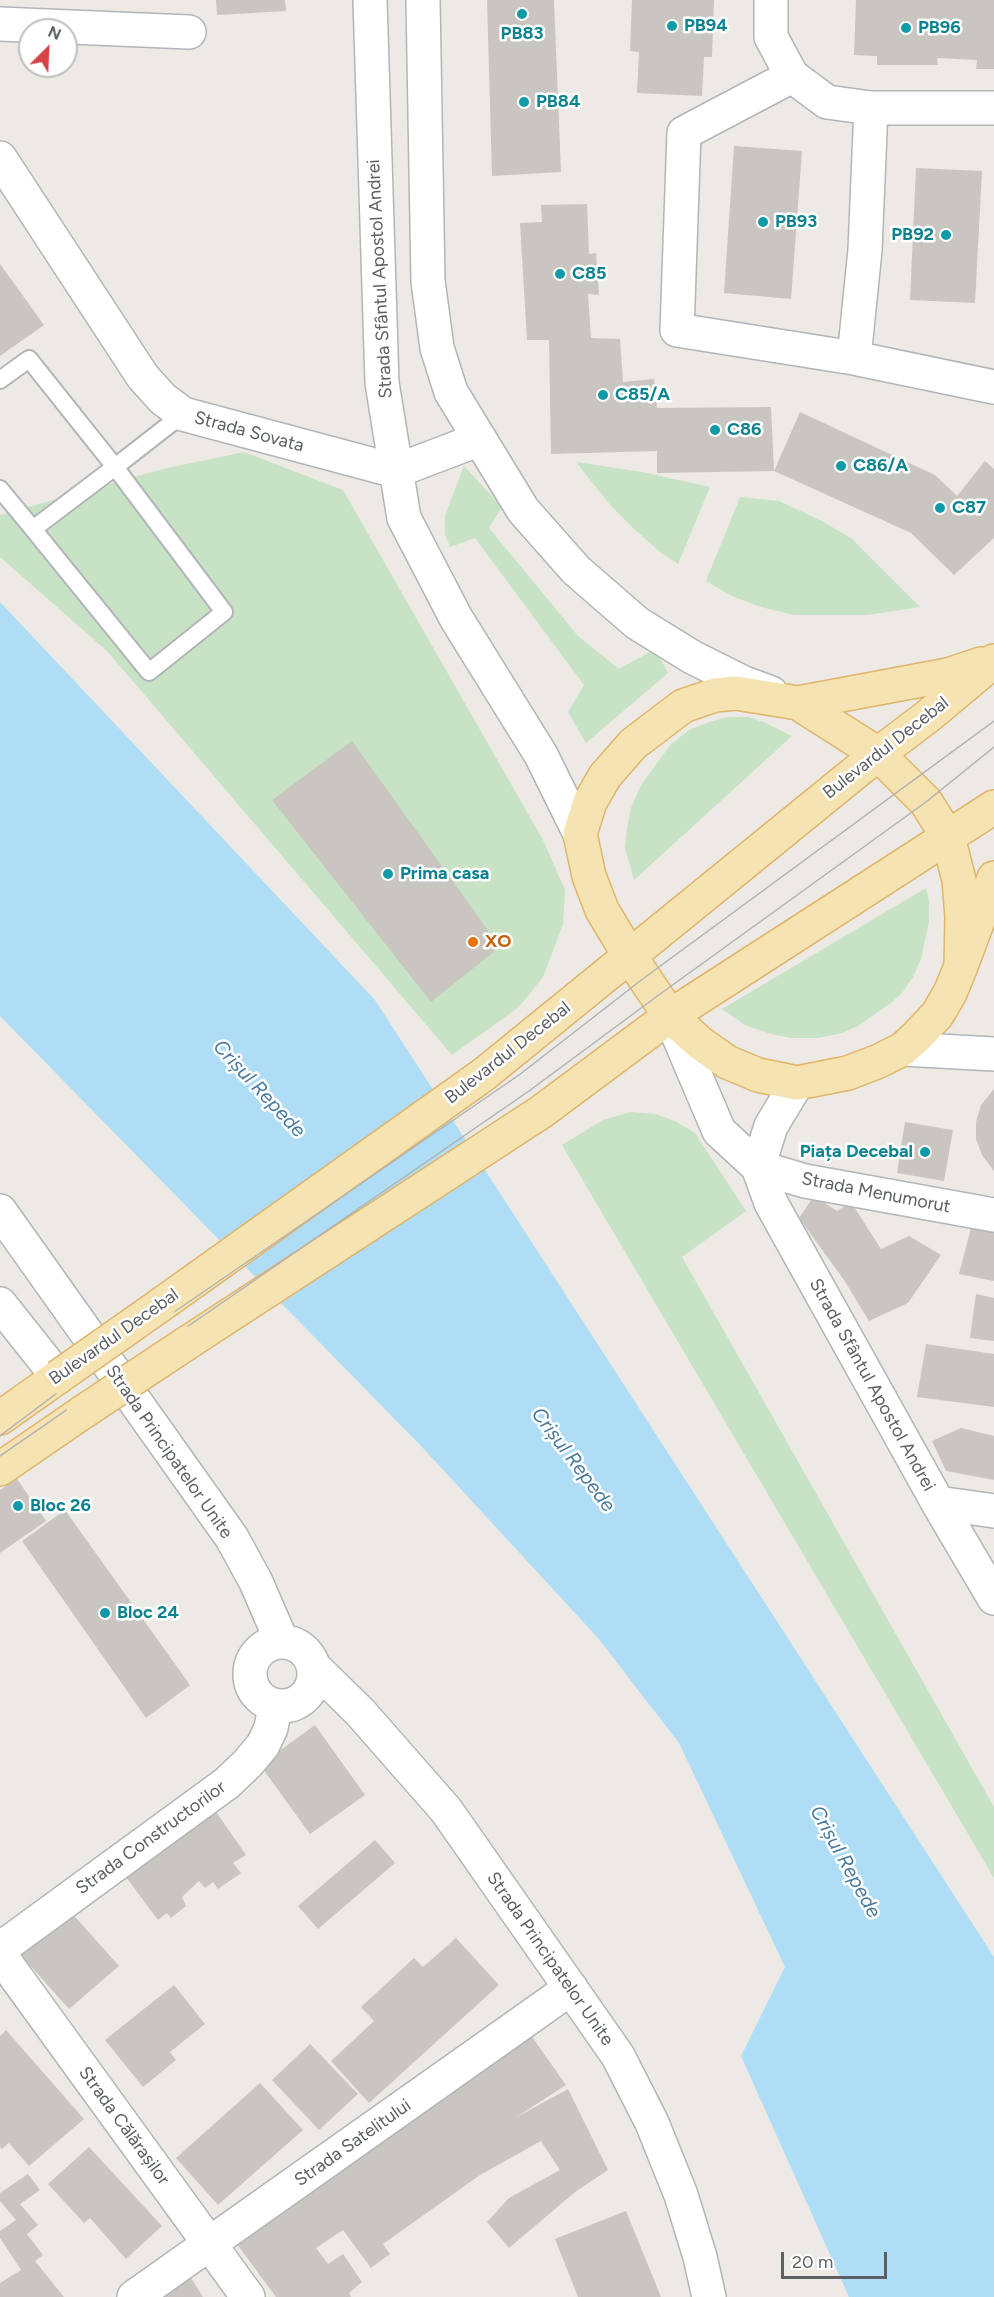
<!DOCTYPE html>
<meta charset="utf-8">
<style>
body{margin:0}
#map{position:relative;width:994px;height:2297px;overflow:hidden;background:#edeae5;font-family:Figtree,sans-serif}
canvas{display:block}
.north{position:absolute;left:18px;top:18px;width:60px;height:60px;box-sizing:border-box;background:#fff;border:2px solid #bebfc1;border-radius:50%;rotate:24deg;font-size:16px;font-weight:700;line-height:24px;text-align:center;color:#5d6063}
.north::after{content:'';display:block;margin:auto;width:21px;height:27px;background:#d44447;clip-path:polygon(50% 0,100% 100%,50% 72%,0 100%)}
.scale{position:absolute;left:781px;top:2252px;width:106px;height:27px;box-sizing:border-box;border:3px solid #5d6063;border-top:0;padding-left:8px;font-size:18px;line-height:21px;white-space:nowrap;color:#5d6063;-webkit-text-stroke:4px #fff;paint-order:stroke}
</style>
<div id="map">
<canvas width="994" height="2297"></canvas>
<div class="north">N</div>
<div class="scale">20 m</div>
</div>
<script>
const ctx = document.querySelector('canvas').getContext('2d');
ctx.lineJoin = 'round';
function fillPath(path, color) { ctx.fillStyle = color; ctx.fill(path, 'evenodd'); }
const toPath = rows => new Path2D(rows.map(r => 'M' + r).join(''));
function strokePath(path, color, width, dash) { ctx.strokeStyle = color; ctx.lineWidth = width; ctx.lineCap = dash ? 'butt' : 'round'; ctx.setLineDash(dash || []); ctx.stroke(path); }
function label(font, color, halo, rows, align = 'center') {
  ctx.font = font + ' Figtree,sans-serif'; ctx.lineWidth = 5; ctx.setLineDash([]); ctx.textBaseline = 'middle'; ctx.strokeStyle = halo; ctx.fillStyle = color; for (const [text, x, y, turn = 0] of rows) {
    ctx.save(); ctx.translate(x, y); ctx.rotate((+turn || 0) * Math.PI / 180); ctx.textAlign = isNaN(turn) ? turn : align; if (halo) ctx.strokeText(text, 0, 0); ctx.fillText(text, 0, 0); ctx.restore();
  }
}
const green = toPath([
 [244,452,343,490,543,840,565,890,563,924,543,977,519,1007,452,1055,108,652,0,557,0,515,163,469],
 [576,462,642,472,710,487,678,564,660,552,634,529,611,506],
 [464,466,502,507,489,528,578,636,619,669,655,649,668,673,586,743,568,712,584,685,475,538,450,547,445,534,445,515],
 [740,497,779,501,822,521,852,539,920,607,867,615,794,615,761,607,732,596,706,581],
 [728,717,748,717,766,723,792,736,634,880,625,848,627,828,631,808,641,785,671,744,689,730,709,722],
 [926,888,929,901,929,921,921,959,913,977,902,993,891,1003,858,1026,842,1033,818,1038,791,1038,771,1034,745,1025,722,1009],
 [631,1112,655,1114,675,1121,695,1133,746,1211,682,1257,994,1807,994,1878,562,1145,603,1120]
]);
const water = toPath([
 [0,602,375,1000,994,1957,994,2297,849,2297,741,2056,785,1967,679,1743,598,1638,422,1447,0,1016]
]);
const building = toPath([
 [216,0,285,0,286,11,217,15],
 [487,0,554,0,561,172,492,176],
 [632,0,714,0,712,57,704,57,702,96,637,93,639,52,630,51],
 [856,0,994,0,994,69,976,69,977,60,937,58,938,65,877,65,877,56,854,55],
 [734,146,802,151,791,299,724,293],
 [916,168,982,171,975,303,910,300],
 [587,204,589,254,596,253,599,295,588,294,591,338,620,339,623,382,654,379,657,408,771,407,774,471,657,473,657,451,551,454,549,340,527,340,520,223,542,222,541,205],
 [0,264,44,325,0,356],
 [800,412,935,475,957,496,985,461,994,469,994,538,954,575,911,533,774,471],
 [352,741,500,947,431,1002,272,800],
 [994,1089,994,1171,982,1155,976,1139,976,1122,981,1105],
 [905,1122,953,1130,944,1181,897,1173],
 [814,1196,837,1211,851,1202,881,1249,909,1236,941,1255,908,1303,869,1321,844,1280,799,1218],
 [971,1228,994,1231,994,1281,959,1274],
 [976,1294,994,1298,994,1341,970,1338],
 [926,1344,994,1354,994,1407,917,1397],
 [961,1428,994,1436,994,1480,946,1471,932,1441],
 [17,1479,46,1521,0,1553,0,1490],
 [65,1510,190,1685,146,1718,22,1541],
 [315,1725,365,1795,310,1834,260,1765],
 [212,1806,246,1855,233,1863,241,1873,218,1889,213,1882,205,1888,199,1881,182,1897,186,1906,171,1918,167,1913,158,1920,120,1869],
 [375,1840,395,1863,318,1929,298,1906],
 [69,1910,119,1966,69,2009,19,1953],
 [456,1938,499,1985,369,2103,331,2061,374,2021,361,2007,414,1958,423,1967],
 [174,1985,205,2024,170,2052,176,2060,143,2087,105,2040],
 [6,2030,84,2119,29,2166,9,2143,2,2149,0,2147,0,2036],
 [530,2034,566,2085,515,2118,568,2089,608,2170,575,2192,509,2248,487,2222,509,2198,560,2170,541,2141,480,2175,383,2244,390,2254,371,2268,343,2230,316,2248,328,2264,343,2254,362,2282,349,2293,351,2297,276,2297,234,2240],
 [310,2044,358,2094,319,2130,272,2080],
 [260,2083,303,2130,218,2205,176,2158],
 [89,2147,162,2226,126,2259,90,2218,84,2223,48,2184],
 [28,2174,40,2190,20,2204,38,2225,27,2234,43,2255,35,2261,64,2297,0,2297,0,2283,21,2270,0,2238,0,2231,16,2220,0,2201,0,2193],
 [626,2211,661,2297,578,2297,555,2239],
 [191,2278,203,2297,162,2297]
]);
const lane = toPath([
 [0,380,29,359,115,467,183,414],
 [115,467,224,612,149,672,33,529,115,467],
 [0,489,33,529]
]);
const street = toPath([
 [370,0,382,383,404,518,456,618,541,755,580,834],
 [423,0,428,281,437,348,451,392,523,510,576,570,637,623,692,657,744,683,771,693],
 [771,0,771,37,792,76,827,102,871,108,994,108],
 [0,24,189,32],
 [792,76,684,133,677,330,854,358,994,387],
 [0,158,143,377,163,399,183,414,396,471,480,439],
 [854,358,865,250,871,108],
 [670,1016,719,1131,758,1167,771,1203,938,1503,994,1598],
 [903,1049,994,1054],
 [758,1167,805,1181,994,1215],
 [758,1167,771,1126,797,1083],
 [0,1211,232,1538,256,1582,282,1642],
 [0,1304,58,1377],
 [938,1503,994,1511],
 '250 1674a32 32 0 1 1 64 0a32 32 0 1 1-64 0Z',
 [314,1667,360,1712,446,1810,618,2056,652,2123,681,2195,700,2257,709,2297],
 [0,1949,227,1783,247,1764,263,1745,271,1728,275,1707],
 [0,1955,248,2297],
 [134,2297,571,1988]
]);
const primary = toPath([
 [798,703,948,675,981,664],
 [961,966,962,917,959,880,948,837,926,802,878,754,798,703,736,693,715,695,683,706,633,744,605,776,590,802,580,834,589,876,602,910,629,955,670,1016,700,1043,727,1062,758,1075,797,1083,848,1073,879,1061,903,1049,917,1036,937,1015,950,993,961,966,994,878],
 [159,1306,483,1075,878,754,927,717,994,661],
 [187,1343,541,1112,670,1016,994,807],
 [0,1418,58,1377],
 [0,1469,83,1412]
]);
const tram = toPath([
 [0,1436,65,1387,519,1075,644,978,994,721],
 [0,1456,529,1091,656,997,926,802,994,747]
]);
const primaryBridge = toPath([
 [58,1377,159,1306],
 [83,1412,187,1343]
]);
const markers = [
 [522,14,6,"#0f9aa8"],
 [672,26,6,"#0f9aa8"],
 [906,28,6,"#0f9aa8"],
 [524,102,6,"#0f9aa8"],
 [763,222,6,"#0f9aa8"],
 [946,235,6,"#0f9aa8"],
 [560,274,6,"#0f9aa8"],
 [603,395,6,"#0f9aa8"],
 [715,430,6,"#0f9aa8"],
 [841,466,6,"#0f9aa8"],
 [940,508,6,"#0f9aa8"],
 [388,874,6,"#0f9aa8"],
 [473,942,6,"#e8710a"],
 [925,1152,6,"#0f9aa8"],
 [18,1506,6,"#0f9aa8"],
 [105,1613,6,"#0f9aa8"]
];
const cultureNames = [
 ["PB94",684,26],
 ["PB96",918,28],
 ["PB83",522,34,"center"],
 ["PB84",536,102],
 ["PB93",775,222],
 ["PB92",934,235,"right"],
 ["C85",572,274],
 ["C85/A",615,395],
 ["C86",727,430],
 ["C86/A",853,466],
 ["C87",952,508],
 ["Prima casa",400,874],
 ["Piața Decebal",913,1152,"right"],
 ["Bloc 26",30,1506],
 ["Bloc 24",117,1613]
];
const streetNames = [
 ["Strada Sfântul Apostol Andrei",380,279,-93],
 ["Strada Sovata",249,432,15],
 ["Bulevardul Decebal",886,748,-38],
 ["Bulevardul Decebal",508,1053,-38],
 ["Strada Menumorut",876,1193,11],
 ["Bulevardul Decebal",114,1337,-35],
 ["Strada Sfântul Apostol Andrei",872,1385,61],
 ["Strada Principatelor Unite",169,1452,55],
 ["Strada Constructorilor",151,1838,-36],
 ["Strada Principatelor Unite",550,1959,55],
 ["Strada Călărașilor",124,2126,54],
 ["Strada Satelitului",353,2143,-35]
];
const foodNames = [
 ["XO",485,942]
];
const waterNames = [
 ["Crișul Repede",259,1089,47],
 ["Crișul Repede",573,1460,53],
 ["Crișul Repede",845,1862,61]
];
fillPath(green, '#c7e2c4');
fillPath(water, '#aeddf5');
fillPath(building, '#c9c5c1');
strokePath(lane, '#b2b5b8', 20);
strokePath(street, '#b2b5b8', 36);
strokePath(primary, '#e0b46b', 36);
strokePath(lane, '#fff', 16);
strokePath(street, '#fff', 33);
strokePath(primary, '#f5e4b2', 33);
strokePath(tram, '#b1b2b2', 1.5);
strokePath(primaryBridge, '#e0b46b', 36, []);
strokePath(primaryBridge, '#f5e4b2', 33);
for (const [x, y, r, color] of markers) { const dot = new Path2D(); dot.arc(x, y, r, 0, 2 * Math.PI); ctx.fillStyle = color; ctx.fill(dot); strokePath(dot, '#fff', 2); }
label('bold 18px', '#0d838f', '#fff', cultureNames, 'left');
label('18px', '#5d6063', '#fff', streetNames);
label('bold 18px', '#c56008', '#fff', foodNames, 'left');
label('italic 20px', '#497a9c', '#fff', waterNames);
</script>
